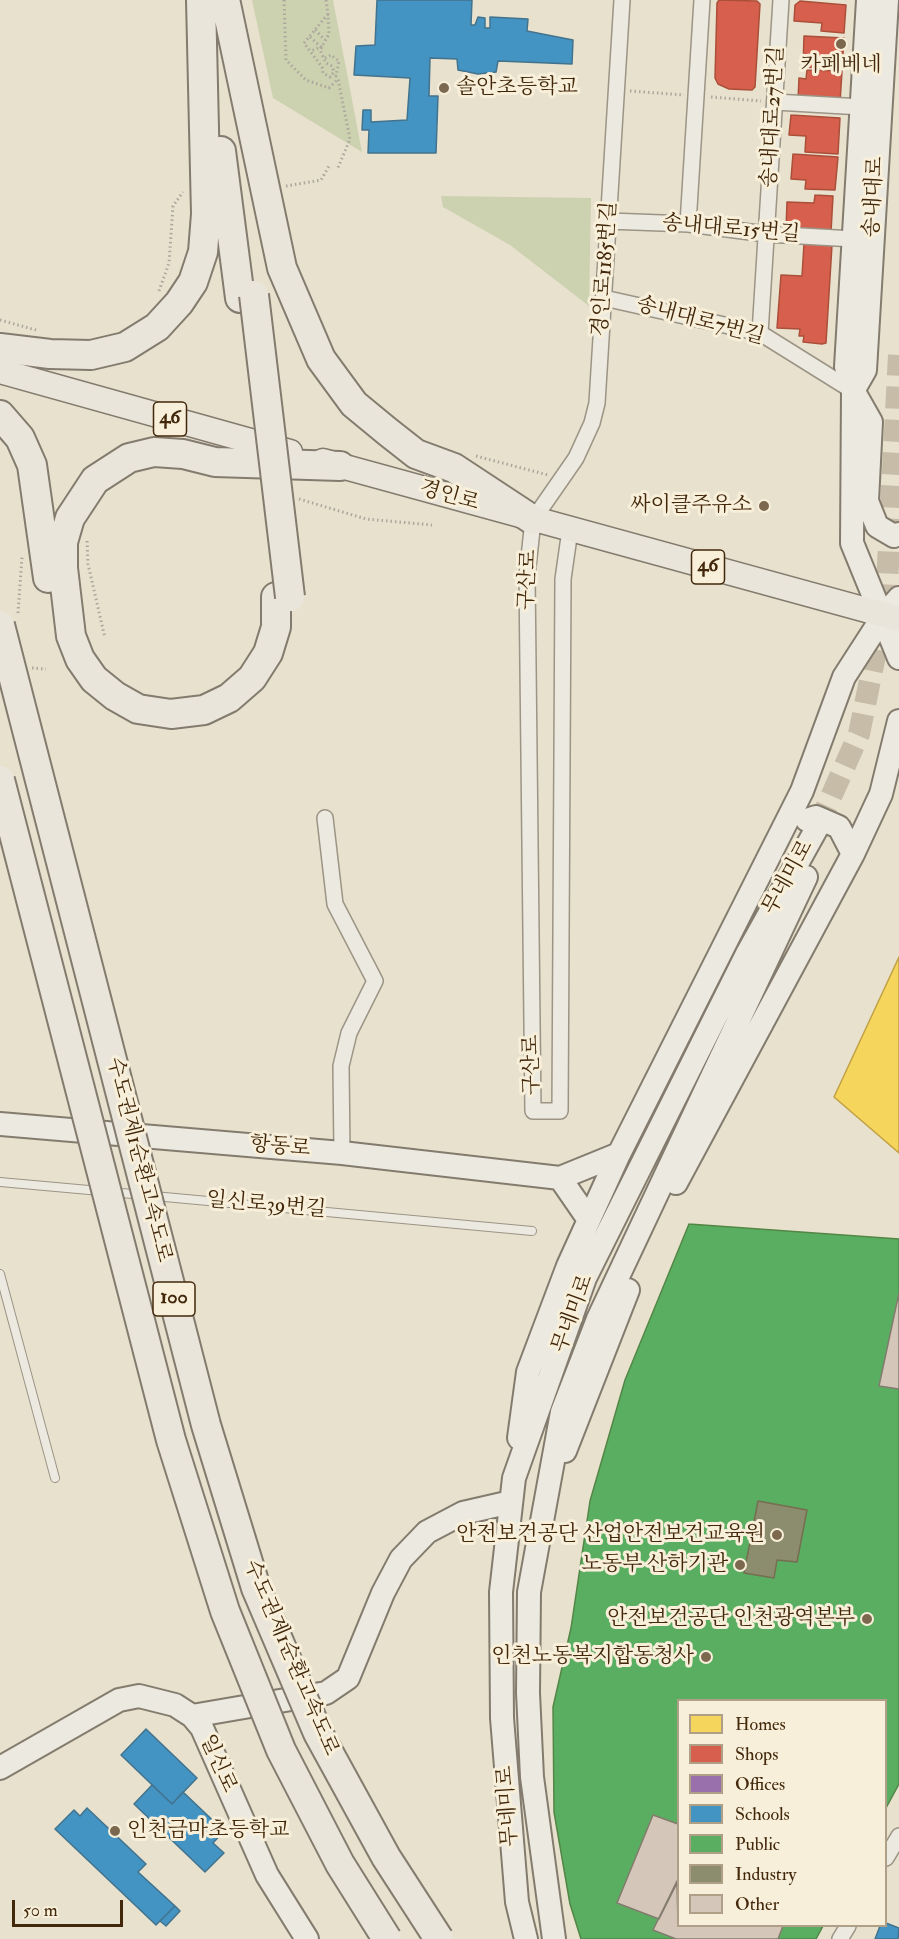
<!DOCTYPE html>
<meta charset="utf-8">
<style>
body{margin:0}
#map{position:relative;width:899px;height:1939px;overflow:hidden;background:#e8e1ce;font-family:"IM FELL Double Pica",serif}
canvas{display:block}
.legend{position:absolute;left:677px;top:1699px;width:210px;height:228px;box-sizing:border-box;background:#f7efd9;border:2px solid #af9f87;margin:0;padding:8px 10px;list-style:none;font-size:18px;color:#42270b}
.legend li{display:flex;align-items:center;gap:12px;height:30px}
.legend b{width:30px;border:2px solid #af9f87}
.scale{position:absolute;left:12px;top:1900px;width:111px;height:27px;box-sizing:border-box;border:3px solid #42270b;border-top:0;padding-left:8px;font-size:18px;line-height:21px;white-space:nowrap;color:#42270b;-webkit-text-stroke:4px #f7efd9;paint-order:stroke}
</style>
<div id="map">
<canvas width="899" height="1939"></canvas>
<ul class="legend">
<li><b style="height:16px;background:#f6d55c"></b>Homes</li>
<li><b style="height:16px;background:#d6604d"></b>Shops</li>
<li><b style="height:16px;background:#9970ab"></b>Offices</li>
<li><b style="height:16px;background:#4393c3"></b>Schools</li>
<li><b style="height:16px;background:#5aae61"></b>Public</li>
<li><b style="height:16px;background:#8c8c6e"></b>Industry</li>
<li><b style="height:16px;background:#d4c7ba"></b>Other</li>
</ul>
<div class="scale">50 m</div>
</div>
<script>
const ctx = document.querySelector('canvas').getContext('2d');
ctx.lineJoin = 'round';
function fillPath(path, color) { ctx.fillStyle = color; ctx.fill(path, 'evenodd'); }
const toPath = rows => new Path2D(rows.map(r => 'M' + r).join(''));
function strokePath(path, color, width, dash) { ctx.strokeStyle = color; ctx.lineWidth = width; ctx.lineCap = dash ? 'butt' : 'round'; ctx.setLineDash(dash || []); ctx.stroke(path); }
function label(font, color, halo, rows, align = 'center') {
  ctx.font = font + ' "IM FELL Double Pica","Noto Serif KR",serif'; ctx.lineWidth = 6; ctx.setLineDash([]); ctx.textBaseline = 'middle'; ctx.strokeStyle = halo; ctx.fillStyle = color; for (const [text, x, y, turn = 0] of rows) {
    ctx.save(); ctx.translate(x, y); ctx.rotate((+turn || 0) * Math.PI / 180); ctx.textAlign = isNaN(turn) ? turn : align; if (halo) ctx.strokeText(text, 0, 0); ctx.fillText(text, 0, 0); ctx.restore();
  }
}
const green = toPath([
 [252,0,333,0,362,152,273,98],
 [441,196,591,198,589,306,510,245,443,207]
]);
const homes = toPath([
 [899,957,899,1153,834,1097,899,957]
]);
const shops = toPath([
 [719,0,757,1,760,4,755,87,752,90,729,89,718,84,715,78,717,3,719,0],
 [800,1,846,5,844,33,821,31,822,23,794,21,795,5,800,1],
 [804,36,844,38,842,69,803,67,804,36],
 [807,70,842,71,840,103,798,100,799,78,806,79,807,70],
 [791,115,840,118,838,154,805,152,806,136,789,135,791,115],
 [793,154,838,157,835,190,805,189,806,180,791,179,793,154],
 [815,195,833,196,831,232,786,229,787,202,814,203,815,195],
 [804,244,832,245,826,343,822,344,803,342,804,336,799,336,800,329,777,328,781,275,802,276,804,244]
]);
const offices = toPath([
 [854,1551,899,1560,899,1671,849,1660,853,1640,831,1637,838,1599,844,1601,854,1551],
 [633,1608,795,1637,781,1700,726,1700,617,1676,633,1608]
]);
const schools = toPath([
 [377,0,472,0,471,25,475,25,478,17,485,18,485,28,490,28,490,17,528,19,527,31,573,40,572,64,498,61,496,72,478,74,458,70,457,59,430,58,429,96,438,96,436,153,368,153,369,130,362,130,363,110,371,110,371,122,407,120,410,78,354,75,356,46,375,45,377,0],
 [146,1729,197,1778,172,1804,121,1755,146,1729],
 [152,1785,172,1804,183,1792,224,1831,213,1843,224,1853,205,1872,134,1804,152,1785],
 [87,1808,146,1864,138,1872,175,1906,156,1925,55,1829,74,1810,80,1816,87,1808],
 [175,1906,180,1911,166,1926,160,1921,175,1906],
 [886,1923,899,1928,898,1939,875,1939,880,1926,886,1926,886,1923]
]);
const public = toPath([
 [689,1224,899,1239,899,1784,886,1808,886,1700,678,1700,678,1926,823,1926,816,1939,581,1939,570,1904,554,1812,553,1707,571,1628,590,1501,625,1380,689,1224]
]);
const industry = toPath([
 [758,1501,807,1510,797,1562,777,1560,774,1578,744,1573,758,1501]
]);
const building = toPath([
 [899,1293,899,1389,879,1386,899,1293],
 [653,1815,678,1824,678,1881,659,1919,617,1903,653,1815],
 [677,1881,678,1926,783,1926,778,1939,676,1939,653,1930,677,1881]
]);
const secondaryTunnel = toPath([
 [818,826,859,734,886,602,899,355]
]);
const path = toPath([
 [284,0,286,60,306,80,329,88,338,79,350,139,337,170],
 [326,0,328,14,329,34,320,50,326,63,332,66,334,72,330,77,323,73,322,67,304,43,328,14],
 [315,30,325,40],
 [310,37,321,47,311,51],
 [325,58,331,55,339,61,336,76,332,74],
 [630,91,684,95],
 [711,97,761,101],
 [286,186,321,180,329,166],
 [159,291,169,263,173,206,183,192],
 [0,320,36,330],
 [476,456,548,475],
 [299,499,366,519,432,525],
 [87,541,88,564,105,638],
 [18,613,22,557],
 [32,668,46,669]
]);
const lane = toPath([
 [0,1182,100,1191],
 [112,1192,142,1195],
 [154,1196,532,1231],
 [0,1274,55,1478]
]);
const street = toPath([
 [775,102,862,107],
 [609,221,688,224,766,234,854,239],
 [688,224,702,0],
 [604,298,760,333,853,391],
 [760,333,781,0],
 [570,530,563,579,560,1111,533,1111,527,576,533,520,576,458,592,423,597,403,622,0],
 [325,818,335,904,375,981,349,1033,341,1066,342,1153],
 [886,1858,899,1836],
 [840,1939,848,1926]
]);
const secondary = toPath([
 [868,0,846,367,853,391,852,543,899,658],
 [853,391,865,370,887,0],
 [854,392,871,422,867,501,877,526,894,536,899,534],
 [807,820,816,817,839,827,853,854],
 [0,1124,342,1153,560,1178,619,1154],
 [560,1178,589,1220],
 [676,1183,853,854,881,794,899,721],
 [519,1438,528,1372,568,1266,619,1154,802,791,844,677,884,615,899,598],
 [565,1451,628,1290],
 [192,1716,326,1693,348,1678,383,1593,401,1559,427,1532,463,1513,511,1502],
 [0,1768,119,1700,139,1696,175,1705,192,1716,202,1728,267,1875,307,1939],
 [526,1939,517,1902,502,1718,501,1592,514,1478,585,1278,748,952,818,826],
 [554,1939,532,1777,528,1693,529,1592,562,1412,598,1319,806,877]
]);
const primary = toPath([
 [0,371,290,452],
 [323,461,899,619]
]);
const highway = toPath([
 [226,4,282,268,321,359,354,404,388,432,416,454,454,468,533,520],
 [221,151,240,298],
 [0,348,50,354,91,355,125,347,157,327,179,303,193,282,203,252,206,214,201,0],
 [0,415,20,438,32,465,48,578],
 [276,597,276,627,268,653,252,678,229,698,204,710,171,714,138,709,115,696,94,679,80,659,71,636,63,568,63,542,70,518,95,480,129,458,154,452,183,454,215,462,340,466]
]);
const highwayBridge = toPath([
 [254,295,290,597],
 [0,625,206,1425,256,1588,318,1733,386,1857,439,1939],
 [0,780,171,1440,225,1611,281,1750,340,1864,387,1939]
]);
const markers = [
 [841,44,6,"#7c684f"],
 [444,88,6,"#7c684f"],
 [764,506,6,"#7c684f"],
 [777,1535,6,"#7c684f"],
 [740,1565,6,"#7c684f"],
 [867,1619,6,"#7c684f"],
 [706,1657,6,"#7c684f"],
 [115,1831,6,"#7c684f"]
];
const shields = [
 [170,419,33],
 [708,567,33],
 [174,1299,42]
];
const shieldNames = [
 ["46",170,419],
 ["46",708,567],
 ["100",174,1299]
];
const poiNames = [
 ["카페베네",841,66,"center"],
 ["솔안초등학교",456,88,"left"],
 ["싸이클주유소",752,506],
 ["안전보건공단 산업안전보건교육원",765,1535],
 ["노동부 산하기관",728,1565],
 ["안전보건공단 인천광역본부",855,1619],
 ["인천노동복지합동청사",694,1657],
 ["인천금마초등학교",127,1831,"left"]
];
const streetNames = [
 ["송내대로27번길",774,117,-87],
 ["송내대로",875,197,-87],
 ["송내대로15번길",731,230,5],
 ["경인로1185번길",606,269,-86],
 ["송내대로7번길",700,322,15],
 ["경인로",449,497,16],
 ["구산로",529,580,-87],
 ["무네미로",789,878,-61],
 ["구산로",533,1065,-91],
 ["항동로",280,1148,5],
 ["수도권제1순환고속도로",138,1160,76],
 ["일신로39번길",266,1206,5],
 ["무네미로",574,1314,-70],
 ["수도권제1순환고속도로",290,1658,67],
 ["일신로",217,1764,66],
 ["무네미로",509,1806,-94]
];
fillPath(green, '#ccd2b0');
fillPath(homes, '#f6d55c');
strokePath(homes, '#c0a144', 1.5);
fillPath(shops, '#d6604d');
strokePath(shops, '#aa4f39', 1.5);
fillPath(offices, '#9970ab');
strokePath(offices, '#7f5a7b', 1.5);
fillPath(schools, '#4393c3');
strokePath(schools, '#43738c', 1.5);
fillPath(public, '#5aae61');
strokePath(public, '#538647', 1.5);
fillPath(industry, '#8c8c6e');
strokePath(industry, '#766e50', 1.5);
fillPath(building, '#d4c7ba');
strokePath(building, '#837b6d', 1.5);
strokePath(secondaryTunnel, '#c7bca7', 22, [22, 11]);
strokePath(lane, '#9c9485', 10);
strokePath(street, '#9c9485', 18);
strokePath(secondary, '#837b6d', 26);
strokePath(primary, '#837b6d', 27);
strokePath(highway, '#837b6d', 32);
strokePath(path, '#aca69d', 3, [1.5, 3]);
strokePath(lane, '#ece9e0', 8);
strokePath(street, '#ece9e0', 15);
strokePath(secondary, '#ece9e0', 22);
strokePath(primary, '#e9e5db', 24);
strokePath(highway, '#e9e5db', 28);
strokePath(highwayBridge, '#837b6d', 32, []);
strokePath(highwayBridge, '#e9e5db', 28);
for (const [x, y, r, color] of markers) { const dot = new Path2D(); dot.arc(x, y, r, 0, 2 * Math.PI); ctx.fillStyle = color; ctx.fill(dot); strokePath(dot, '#f7efd9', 2); }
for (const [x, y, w] of shields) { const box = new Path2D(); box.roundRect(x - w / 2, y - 17, w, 34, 4.5); ctx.fillStyle = '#f7efd9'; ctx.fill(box); strokePath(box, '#42270b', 1.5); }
label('bold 20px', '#42270b', null, shieldNames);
label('21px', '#42270b', '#f7efd9', poiNames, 'right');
label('21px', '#42270b', '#f7efd9', streetNames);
</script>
